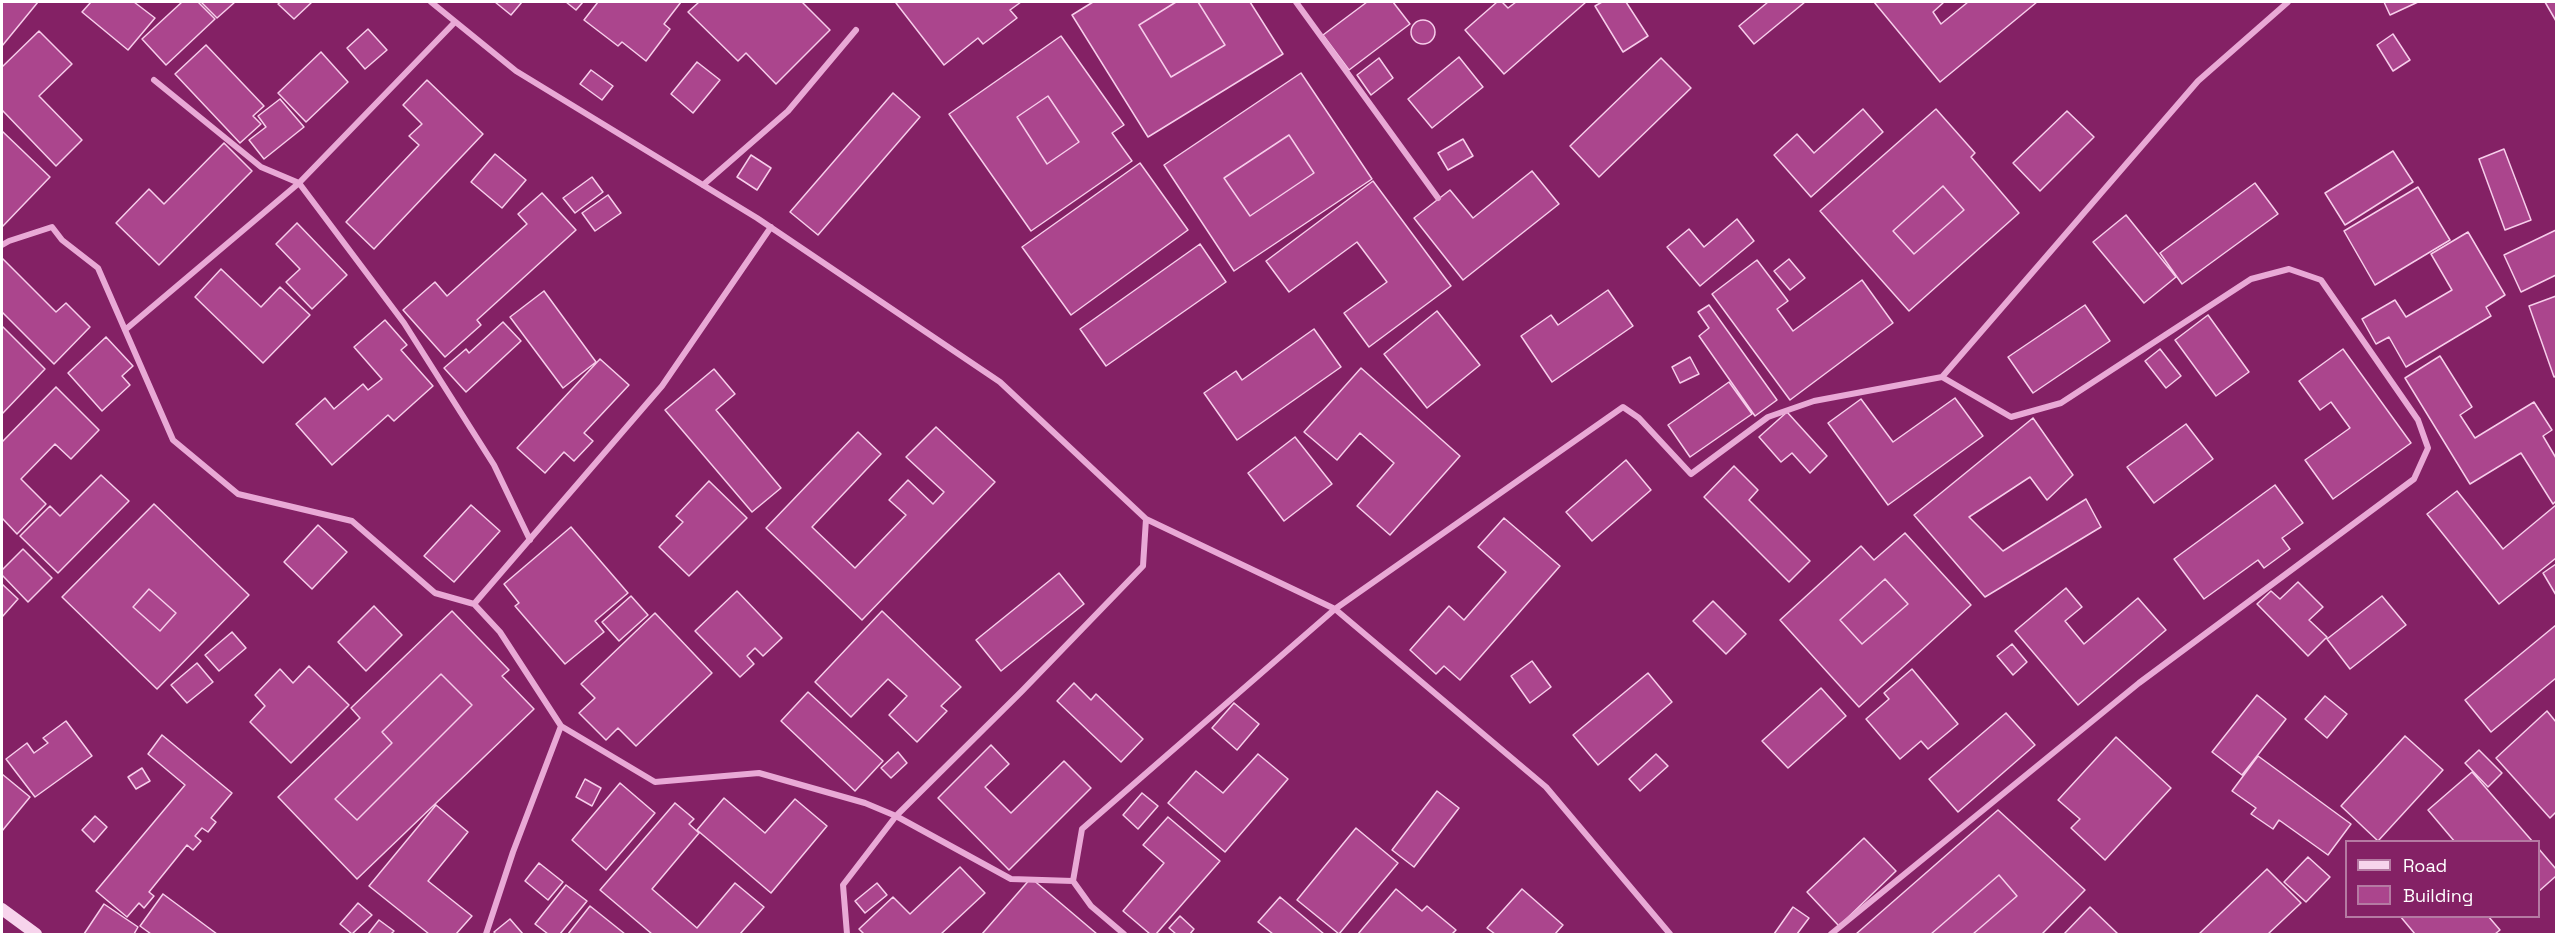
<!DOCTYPE html>
<style>
body{margin:0}
#map{position:relative;width:2558px;height:936px;overflow:hidden;background:#842165;font-family:"Space Grotesk",sans-serif}
canvas{display:block}
.frame{position:absolute;inset:0;border:3px solid #fff;pointer-events:none}
.legend{position:absolute;left:2345px;top:840px;width:195px;height:78px;box-sizing:border-box;background:#842165;border:2px solid #b57aa3;margin:0;padding:8px 10px;list-style:none;font-size:18px;color:#fff}
.legend li{display:flex;align-items:center;gap:12px;height:30px}
.legend b{width:30px;border:2px solid #b57aa3}
</style>
<div id="map">
<canvas width="2558" height="936"></canvas>
<div class="frame"></div>
<ul class="legend">
<li><b style="height:8px;background:#f7d4ec"></b>Road</li>
<li><b style="height:16px;background:#ab458d"></b>Building</li>
</ul>
</div>
<script>
const ctx = document.querySelector('canvas').getContext('2d');
ctx.lineJoin = 'round';
function fillPath(path, color) { ctx.fillStyle = color; ctx.fill(path, 'evenodd'); }
const toPath = rows => new Path2D(rows.map(r => 'M' + r).join(''));
function strokePath(path, color, width, dash) { ctx.strokeStyle = color; ctx.lineWidth = width; ctx.lineCap = dash ? 'butt' : 'round'; ctx.setLineDash(dash || []); ctx.stroke(path); }
const building = toPath([
 [2,2,38,2,2,46,2,2],
 [91,2,134,2,155,18,128,50,82,12,91,2],
 [182,2,198,2,215,19,166,65,142,39,182,2],
 [201,2,235,2,217,18,201,2],
 [281,2,312,2,294,19,278,4,281,2],
 [495,2,522,2,511,15,495,2],
 [566,2,583,2,576,10,566,2],
 [598,2,681,2,664,24,670,29,646,61,622,42,618,46,584,20,598,2],
 [699,2,802,2,830,30,776,84,746,53,738,61,688,12,699,2],
 [898,2,1021,2,1010,10,1017,18,983,44,978,38,944,65,896,3,898,2],
 [1093,2,1176,2,1139,25,1171,77,1225,45,1198,2,1250,2,1283,54,1148,137,1072,15,1093,2],
 [1176,2,1198,2,1225,45,1171,77,1139,25,1176,2],
 [1367,2,1393,2,1410,24,1349,70,1323,35,1367,2],
 [1497,2,1502,2,1508,8,1516,2,1586,2,1504,74,1465,30,1497,2],
 [1602,2,1626,2,1648,36,1623,52,1595,6,1602,2],
 [1768,2,1805,2,1754,44,1739,26,1768,2],
 [1874,2,1942,2,1943,3,1933,12,1941,24,1968,2,2037,2,1940,82,1874,2],
 [2384,2,2418,2,2390,15,2384,2],
 [2545,2,2556,2,2556,21,2545,2],
 '1411 32a12 12 0 1 1 24 0a12 12 0 1 1-24 0Z',
 [368,29,387,50,365,69,347,48,368,29],
 [39,31,72,64,39,96,82,140,56,166,2,110,2,67,39,31],
 [2393,34,2410,60,2393,71,2377,45,2393,34],
 [1061,36,1124,125,1112,133,1132,161,1031,231,949,114,1061,36],
 [1048,96,1079,142,1047,164,1017,117,1048,96],
 [206,45,264,106,253,116,261,124,240,143,175,74,206,45],
 [321,52,348,82,306,122,278,93,321,52],
 [1459,57,1483,87,1432,128,1408,99,1459,57],
 [1379,58,1393,78,1371,95,1357,75,1379,58],
 [1661,58,1691,88,1599,177,1570,146,1661,58],
 [697,62,720,80,693,113,671,94,697,62],
 [591,70,613,86,602,100,580,84,591,70],
 [1301,73,1372,179,1234,271,1164,165,1301,73],
 [1289,135,1314,173,1250,216,1224,178,1289,135],
 [427,80,483,134,374,249,346,222,419,145,409,136,422,124,403,105,427,80],
 [893,93,920,117,818,235,790,212,893,93],
 [1048,96,1079,142,1047,164,1017,117,1048,96],
 [280,99,304,127,264,159,249,140,266,127,258,116,280,99],
 [1863,109,1883,132,1811,197,1774,155,1797,134,1814,153,1863,109],
 [1936,109,1975,153,1971,157,2019,213,1909,311,1820,211,1936,109],
 [1943,186,1964,210,1914,254,1893,231,1943,186],
 [2067,111,2094,137,2040,191,2013,163,2067,111],
 [2,131,50,177,2,227,2,131],
 [1289,135,1314,173,1250,216,1224,178,1289,135],
 [1463,139,1473,156,1448,170,1438,153,1463,139],
 [224,143,252,171,159,265,116,223,149,189,164,204,224,143],
 [2504,149,2531,220,2505,230,2479,159,2504,149],
 [2393,151,2413,182,2345,225,2325,193,2393,151],
 [495,154,526,180,502,208,471,182,495,154],
 [751,155,771,168,757,190,737,177,751,155],
 [1140,163,1188,230,1071,315,1022,247,1140,163],
 [1532,171,1559,204,1463,280,1414,218,1450,190,1473,218,1532,171],
 [592,177,603,192,575,213,563,198,592,177],
 [1373,181,1451,286,1369,347,1344,313,1387,282,1357,242,1289,292,1266,261,1373,181],
 [2255,183,2278,214,2182,284,2160,253,2255,183],
 [1943,186,1964,210,1914,254,1893,231,1943,186],
 [2418,187,2450,240,2375,285,2344,231,2418,187],
 [542,193,576,230,477,320,481,325,445,357,403,310,435,282,447,296,527,224,518,214,542,193],
 [608,195,621,213,595,231,582,213,608,195],
 [2126,215,2176,277,2144,303,2093,242,2126,215],
 [1737,219,1754,241,1700,286,1667,247,1689,229,1704,247,1737,219],
 [297,223,347,275,312,309,286,282,300,269,276,244,297,223],
 [2556,230,2556,275,2521,292,2504,255,2556,230],
 [2468,232,2505,295,2486,307,2491,316,2406,367,2389,337,2376,344,2362,319,2395,300,2406,317,2452,290,2431,254,2468,232],
 [1200,244,1226,282,1106,366,1080,329,1200,244],
 [2,258,56,312,66,303,90,327,54,364,2,312,2,258],
 [1789,259,1805,278,1790,290,1774,271,1789,259],
 [1757,260,1788,301,1777,309,1793,331,1862,280,1893,323,1790,400,1712,294,1757,260],
 [221,269,261,307,280,287,310,315,263,363,195,297,221,269],
 [1608,290,1633,326,1552,382,1521,336,1551,315,1558,325,1608,290],
 [544,291,596,362,563,388,510,317,544,291],
 [2556,296,2556,376,2554,377,2529,306,2556,296],
 [1709,305,1777,400,1755,416,1699,336,1709,328,1698,312,1709,305],
 [2085,305,2110,341,2033,393,2008,357,2085,305],
 [1437,311,1480,365,1427,408,1384,354,1437,311],
 [2208,315,2249,372,2216,396,2175,340,2208,315],
 [385,320,407,345,401,350,433,386,394,421,388,415,332,465,296,424,325,398,334,409,363,384,368,390,382,379,354,347,385,320],
 [503,322,521,341,466,392,444,368,466,349,469,353,503,322],
 [2,326,45,369,2,414,2,326],
 [1314,329,1341,367,1237,440,1204,393,1236,371,1242,380,1314,329],
 [106,337,133,366,122,376,130,385,102,411,68,373,106,337],
 [2160,349,2181,376,2166,388,2145,361,2160,349],
 [2343,349,2411,443,2333,499,2305,460,2350,428,2331,402,2320,410,2299,381,2343,349],
 [2440,356,2472,407,2460,415,2475,438,2534,402,2552,430,2543,436,2556,458,2556,501,2553,504,2521,453,2470,484,2405,378,2440,356],
 [1690,357,1699,374,1680,383,1672,367,1690,357],
 [600,359,629,385,584,433,593,441,574,461,564,452,545,473,517,448,600,359],
 [1361,368,1460,456,1390,535,1357,506,1394,463,1360,433,1337,460,1304,432,1361,368],
 [714,369,735,394,716,410,781,488,752,512,665,410,714,369],
 [1729,382,1752,414,1690,457,1668,425,1729,382],
 [56,387,99,430,71,459,55,444,21,479,46,504,17,534,2,518,2,442,56,387],
 [1955,398,1983,436,1888,505,1828,423,1861,399,1893,442,1955,398],
 [1787,412,1827,456,1810,473,1792,453,1781,462,1759,437,1787,412],
 [2033,418,2073,475,2047,500,2030,477,1969,517,2003,551,2086,499,2101,527,1985,597,1914,515,2033,418],
 [2186,424,2213,459,2154,503,2127,467,2186,424],
 [936,427,995,482,862,620,766,528,858,432,881,454,812,527,855,568,906,515,889,500,908,480,933,504,944,492,906,457,936,427],
 [1295,437,1332,484,1284,521,1248,473,1295,437],
 [1626,460,1651,490,1592,541,1566,512,1626,460],
 [1734,466,1758,490,1749,500,1810,561,1789,582,1704,497,1734,466],
 [101,475,129,501,58,573,20,536,50,506,60,516,101,475],
 [709,481,747,518,689,576,659,547,683,522,676,516,709,481],
 [2275,485,2303,523,2282,538,2290,549,2264,568,2258,560,2204,599,2174,559,2275,485],
 [2457,491,2503,549,2556,505,2556,558,2499,604,2427,514,2457,491],
 [154,504,249,595,157,689,62,597,154,504],
 [149,589,176,613,160,631,133,607,149,589],
 [471,505,500,531,454,582,424,556,471,505],
 [1504,518,1560,566,1460,680,1444,666,1436,674,1410,650,1449,606,1464,620,1506,572,1478,547,1504,518],
 [318,525,347,552,312,589,284,562,318,525],
 [571,527,628,593,595,621,604,632,565,664,515,606,519,603,504,584,571,527],
 [1905,533,1971,605,1859,707,1780,620,1861,546,1874,560,1905,533],
 [1885,579,1908,604,1862,644,1840,620,1885,579],
 [23,549,52,578,28,602,2,575,2,570,23,549],
 [2556,564,2556,595,2543,573,2556,564],
 [1059,573,1084,604,1001,671,976,640,1059,573],
 [1885,579,1908,604,1862,644,1840,620,1885,579],
 [2298,582,2323,607,2309,620,2327,637,2308,656,2257,604,2271,591,2280,599,2298,582],
 [2,584,18,599,2,617,2,584],
 [2066,588,2082,607,2065,621,2084,644,2138,598,2166,630,2078,705,2015,631,2066,588],
 [149,589,176,613,160,631,133,607,149,589],
 [737,591,782,638,763,656,755,648,747,656,754,664,740,677,695,631,737,591],
 [631,596,648,615,619,641,602,622,631,596],
 [2382,596,2406,625,2350,669,2327,639,2382,596],
 [1713,601,1746,634,1726,654,1693,621,1713,601],
 [374,606,402,635,366,671,338,642,374,606],
 [452,611,509,670,502,676,534,709,357,879,278,797,360,718,351,708,452,611],
 [441,674,472,705,357,820,335,799,392,743,382,732,441,674],
 [882,611,961,687,941,706,947,711,917,742,889,715,907,696,888,679,851,717,815,682,882,611],
 [655,613,712,673,636,746,618,728,606,740,579,713,595,698,581,684,655,613],
 [2556,625,2556,678,2491,732,2465,700,2556,625],
 [232,632,246,648,219,671,205,655,232,632],
 [2012,644,2027,662,2013,675,1997,656,2012,644],
 [1532,661,1551,687,1530,703,1511,676,1532,661],
 [197,663,213,682,187,703,171,685,197,663],
 [309,666,349,705,291,763,250,722,265,706,255,695,280,669,293,683,309,666],
 [1912,669,1958,724,1928,749,1921,741,1900,759,1866,719,1889,699,1884,693,1912,669],
 [1648,673,1672,702,1598,765,1573,735,1648,673],
 [441,674,472,705,357,820,335,799,392,743,382,732,441,674],
 [1074,683,1091,700,1096,694,1143,739,1121,762,1057,701,1074,683],
 [1821,688,1846,716,1788,768,1762,741,1821,688],
 [808,692,883,761,855,791,781,721,808,692],
 [2257,695,2286,719,2242,775,2212,752,2257,695],
 [2325,696,2347,714,2327,738,2305,719,2325,696],
 [1234,703,1259,724,1237,750,1212,728,1234,703],
 [2547,711,2556,722,2556,812,2550,818,2496,758,2547,711],
 [2006,713,2035,745,1958,812,1929,779,2006,713],
 [66,721,92,756,35,797,6,759,27,743,34,753,48,743,43,738,66,721],
 [162,735,232,793,211,818,216,822,208,832,202,828,195,836,201,841,193,850,187,845,149,892,154,896,144,908,139,903,127,917,96,891,185,785,148,754,162,735],
 [2405,736,2443,770,2378,841,2341,806,2405,736],
 [2116,737,2171,788,2105,860,2071,828,2080,819,2058,800,2116,737],
 [991,745,1009,764,985,787,1011,813,1064,761,1091,788,1009,870,938,798,991,745],
 [2479,750,2502,773,2488,787,2465,763,2479,750],
 [898,752,907,763,891,778,881,768,898,752],
 [1258,754,1288,779,1225,852,1168,803,1196,771,1223,793,1258,754],
 [1656,754,1668,766,1640,791,1629,779,1656,754],
 [2258,756,2351,824,2328,855,2279,820,2273,829,2251,814,2256,808,2232,791,2258,756],
 [142,768,150,781,136,789,128,777,142,768],
 [2472,772,2533,842,2455,842,2428,810,2472,772],
 [2,774,30,797,2,831,2,774],
 [585,779,601,788,592,806,576,797,585,779],
 [620,783,655,813,606,870,572,840,620,783],
 [1437,791,1459,808,1414,867,1392,850,1437,791],
 [1142,793,1158,806,1138,829,1123,815,1142,793],
 [724,798,765,833,795,799,827,826,771,893,697,830,724,798],
 [675,803,694,819,689,824,699,833,652,889,697,928,735,883,764,907,740,934,652,934,600,890,675,803],
 [436,805,468,832,428,881,472,916,456,934,429,934,369,886,436,805],
 [1998,810,2085,890,2042,934,1973,934,2017,896,1999,875,1931,934,1856,934,1998,810],
 [95,816,107,827,94,842,82,830,95,816],
 [1168,817,1220,861,1156,934,1150,934,1123,911,1164,863,1143,845,1168,817],
 [1356,828,1398,863,1339,934,1297,900,1356,828],
 [1864,838,1896,871,1839,926,1807,892,1864,838],
 [2538,848,2556,869,2556,876,2538,892,2538,848],
 [2308,857,2330,877,2306,902,2284,882,2308,857],
 [539,863,563,882,548,900,525,881,539,863],
 [960,867,985,893,941,934,864,934,859,929,893,897,910,914,960,867],
 [2267,869,2301,903,2268,934,2199,934,2267,869],
 [1999,875,2017,896,1973,934,1931,934,1999,875],
 [1031,878,1097,934,982,934,1031,878],
 [877,883,887,895,865,913,855,901,877,883],
 [566,885,587,901,560,934,548,934,535,924,566,885],
 [1396,889,1422,911,1427,906,1456,930,1452,934,1358,934,1396,889],
 [1522,889,1563,925,1555,934,1495,934,1487,928,1522,889],
 [163,894,217,934,151,934,140,926,163,894],
 [1280,897,1324,934,1273,934,1258,922,1280,897],
 [358,903,372,915,352,934,340,924,358,903],
 [104,904,138,927,134,934,84,934,104,904],
 [590,906,625,934,568,934,590,906],
 [1793,907,1809,918,1797,934,1774,934,1793,907],
 [2090,907,2118,934,2064,934,2090,907],
 [1180,916,1194,929,1190,934,1176,934,1169,928,1180,916],
 [2400,916,2488,916,2500,930,2495,934,2415,934,2400,916],
 [510,919,523,934,496,934,494,932,510,919],
 [379,920,394,931,391,934,368,934,379,920]
]);
const minor = toPath([
 [431,2,516,71,757,218,1000,382,1146,519,1335,609,1546,787,1670,934],
 [1296,2,1438,198],
 [154,80,261,167,299,183,404,323,494,465,530,540],
 [703,185,788,111,856,30],
 [771,227,662,386,474,604,500,632,561,726,655,782,759,773,865,803,896,816,1011,879,1073,881],
 [2,245,9,241,52,227,62,240,98,268,173,440,238,494,352,521,435,593,474,604],
 [125,330,299,183,455,22],
 [1942,377,2198,81,2288,2],
 [486,934,513,852,561,726],
 [847,934,843,885,896,816,1022,691,1143,566,1146,519],
 [1124,934,1091,906,1073,881,1082,829,1335,609,1623,407,1639,418,1691,474,1768,417,1814,401,1942,377,2011,417,2061,403,2251,279,2289,269,2321,280,2418,420,2428,448,2414,479,2139,683,1831,934]
]);
const secondary = toPath([
 [2,909,36,934]
]);
fillPath(building, '#ab458d');
strokePath(building, '#f7cdeb', 1.5);
strokePath(minor, '#e9a9d6', 6);
strokePath(secondary, '#f7d4ec', 12);
</script>
